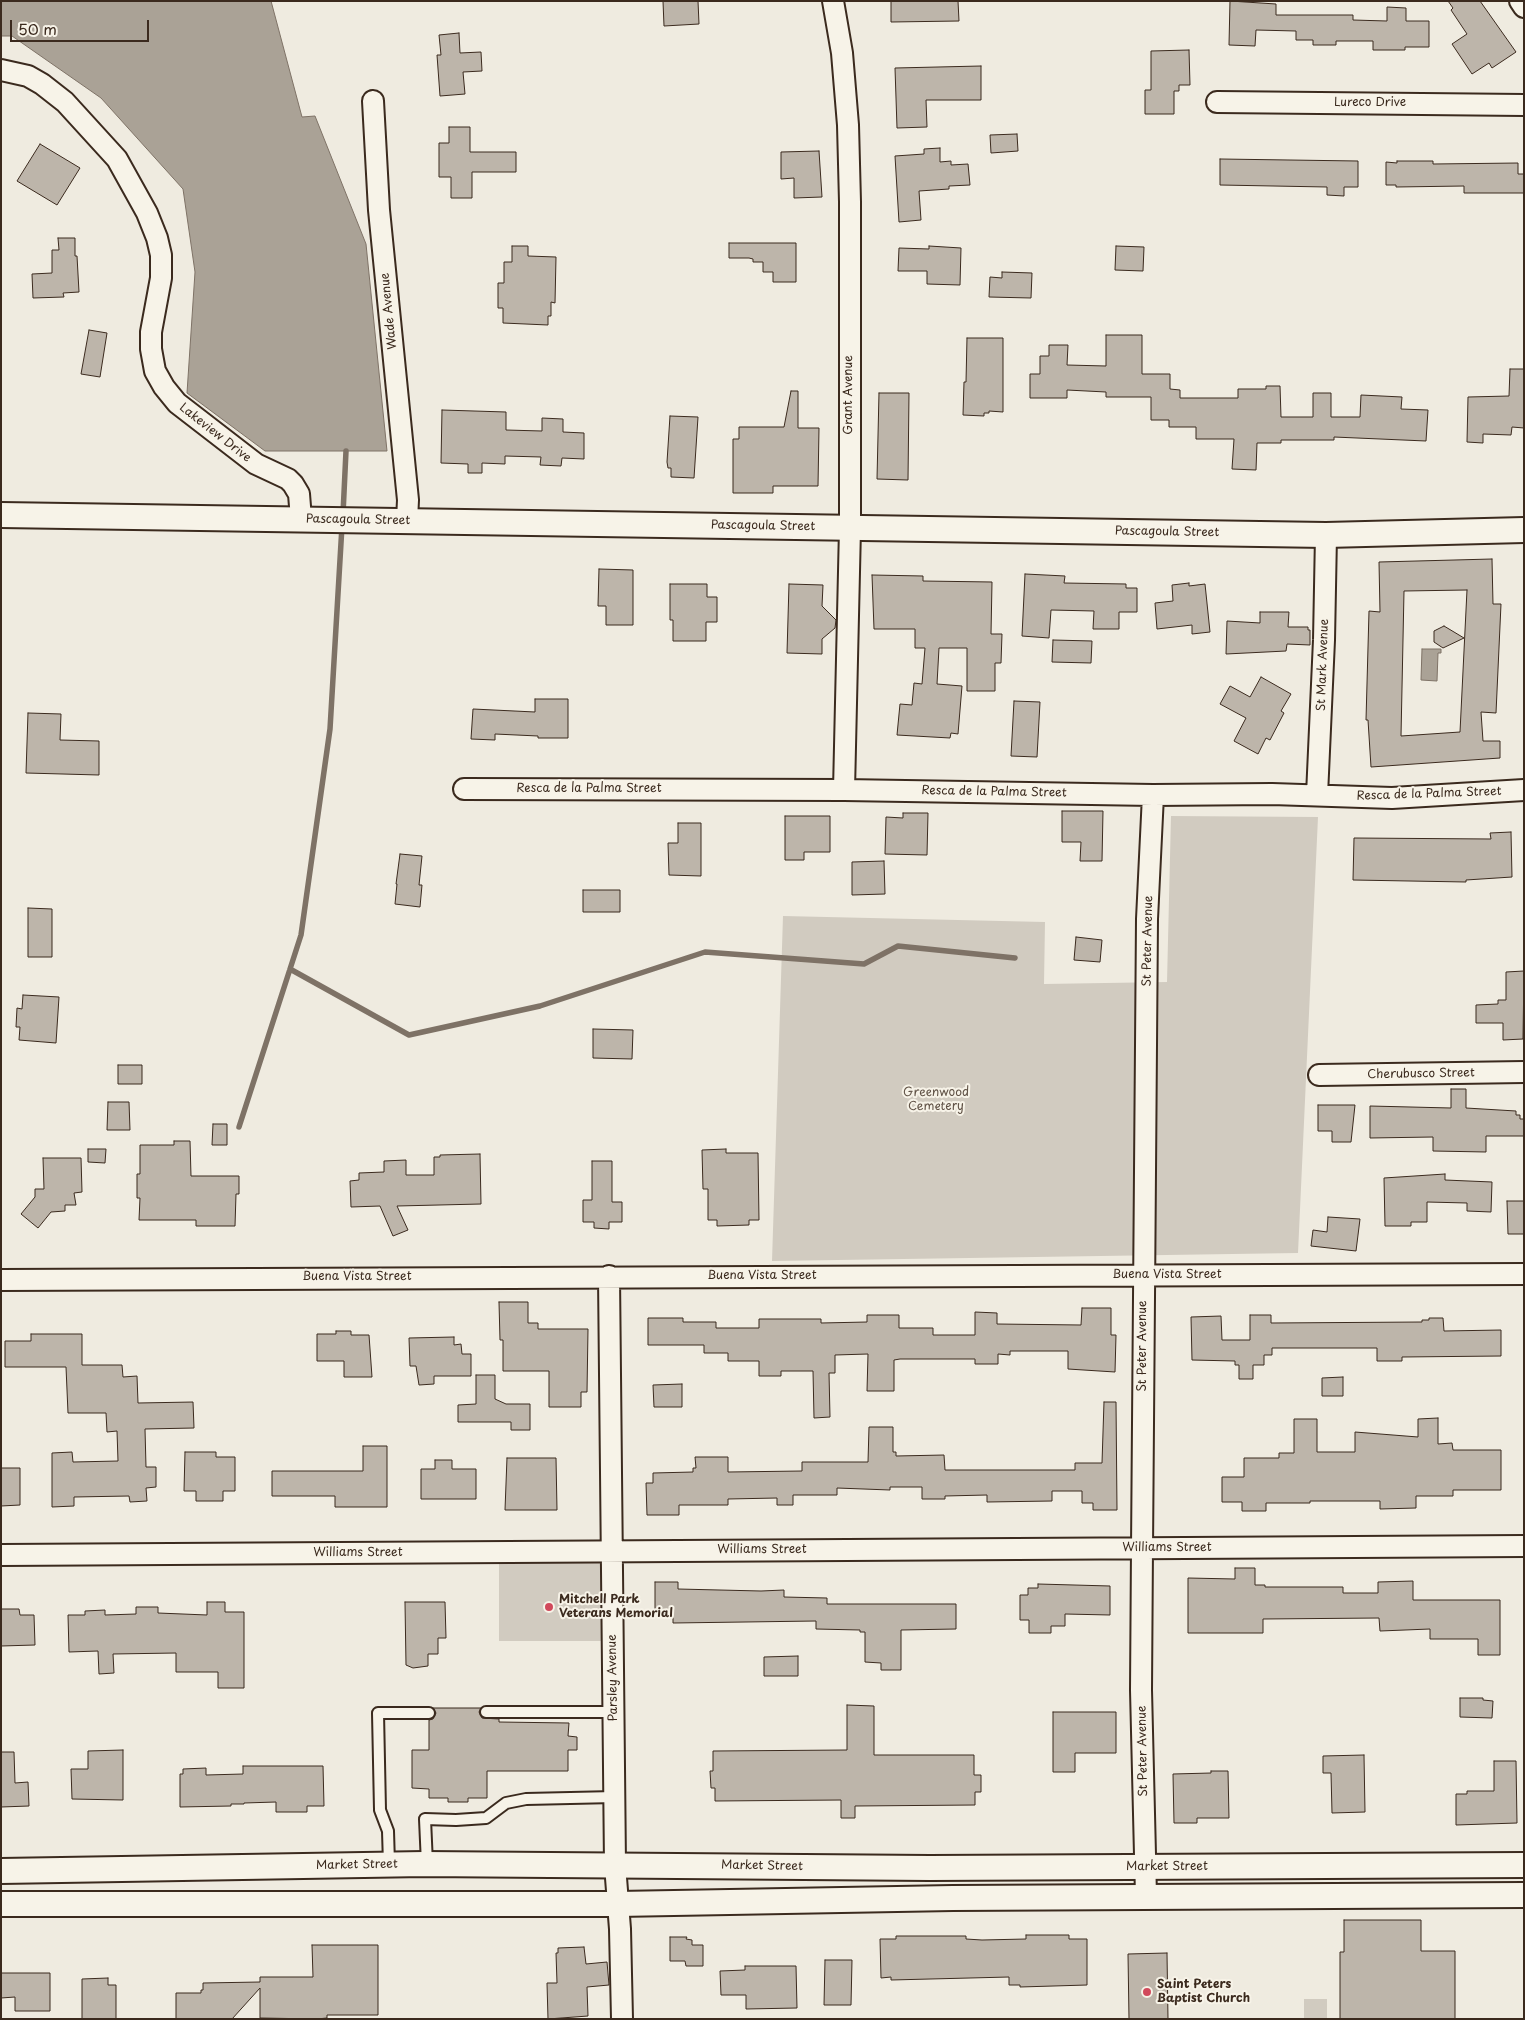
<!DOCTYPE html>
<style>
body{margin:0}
#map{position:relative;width:1525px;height:2020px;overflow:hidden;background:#efebe0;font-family:"Playpen Sans",sans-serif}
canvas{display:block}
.frame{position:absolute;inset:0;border:2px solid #3b2a1e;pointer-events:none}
.scale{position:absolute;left:10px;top:20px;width:139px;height:22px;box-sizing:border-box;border:2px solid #3b2a1e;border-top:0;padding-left:6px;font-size:15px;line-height:18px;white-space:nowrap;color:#3b2a1e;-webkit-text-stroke:4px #f7f3e8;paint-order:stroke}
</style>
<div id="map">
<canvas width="1525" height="2020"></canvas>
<div class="frame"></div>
<div class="scale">50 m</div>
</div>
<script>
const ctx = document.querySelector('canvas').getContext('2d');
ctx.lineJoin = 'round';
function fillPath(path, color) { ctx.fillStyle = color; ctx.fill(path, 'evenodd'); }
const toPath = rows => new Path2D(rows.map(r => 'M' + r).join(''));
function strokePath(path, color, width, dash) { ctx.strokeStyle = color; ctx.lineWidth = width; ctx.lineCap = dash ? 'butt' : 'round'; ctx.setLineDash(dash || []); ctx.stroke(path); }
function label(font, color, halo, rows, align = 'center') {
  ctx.font = font + ' "Playpen Sans",sans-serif'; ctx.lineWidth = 4; ctx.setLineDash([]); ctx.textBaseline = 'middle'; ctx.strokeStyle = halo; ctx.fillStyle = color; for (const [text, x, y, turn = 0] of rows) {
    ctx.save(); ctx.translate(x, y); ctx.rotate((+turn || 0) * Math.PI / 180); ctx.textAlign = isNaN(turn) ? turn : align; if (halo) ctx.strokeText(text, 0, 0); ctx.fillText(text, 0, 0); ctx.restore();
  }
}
const green = toPath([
 [1171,816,1318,817,1298,1253,772,1261,783,916,1045,922,1044,984,1167,982],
 [499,1557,605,1557,605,1641,499,1641],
 [1327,1999,1327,2019,1304,2019,1304,1999]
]);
const water = toPath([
 [1,1,271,1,302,117,315,116,366,244,387,451,265,451,187,393,195,272,183,189,101,98,12,36,1,36,1,1],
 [1422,649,1441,649,1441,653,1438,653,1437,681,1421,680,1422,649]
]);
const stream = toPath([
 [343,514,346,451],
 [290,969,409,1035,540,1006,705,952,864,964,898,946,1015,958],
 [239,1127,301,935,330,729,342,526]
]);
const building = toPath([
 [663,1,698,1,699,24,664,26,663,1],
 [891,1,958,1,959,21,891,22,891,1],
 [1230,1,1276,4,1276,15,1353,15,1353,20,1387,21,1387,7,1406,8,1406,21,1429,21,1429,47,1405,47,1405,50,1373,50,1373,41,1336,41,1336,45,1313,45,1313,40,1296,40,1296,31,1256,30,1255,46,1229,45,1230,1],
 [1448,1,1480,1,1516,52,1492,68,1489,63,1472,74,1452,44,1467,34,1451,10,1453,8,1448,1],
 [459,33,460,53,481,52,482,71,463,72,465,94,440,96,437,55,441,55,439,35,459,33],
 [1189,50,1190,85,1179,85,1179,91,1174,91,1174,114,1145,114,1145,90,1151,90,1151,51,1189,50],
 [981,66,981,100,926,100,927,127,897,128,895,68,981,66],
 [449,127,470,127,470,152,516,152,516,172,472,172,472,198,451,198,451,177,439,177,439,143,449,143,449,127],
 [1017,134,1018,151,991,153,990,135,1017,134],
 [40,144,80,168,57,205,17,181,40,144],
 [940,148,940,162,951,161,951,165,968,164,970,185,949,186,949,189,919,191,921,220,899,222,895,156,924,154,924,149,940,148],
 [819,151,822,197,794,198,794,178,781,179,781,152,819,151],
 [1220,159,1358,161,1358,187,1344,187,1344,196,1327,195,1327,187,1220,185,1220,159],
 [1397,161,1433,161,1433,164,1518,163,1518,174,1524,174,1524,193,1464,193,1464,186,1396,187,1396,185,1386,185,1386,162,1397,163,1397,161],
 [58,238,75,238,75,256,77,256,79,292,63,293,64,297,33,298,32,274,52,273,52,250,59,250,58,238],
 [729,243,796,243,796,282,773,282,773,272,763,272,763,262,753,262,753,259,749,258,729,258,729,243],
 [512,246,528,246,528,256,556,257,555,303,551,302,551,316,548,316,548,325,503,323,503,308,498,308,498,283,504,283,504,262,512,262,512,246],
 [929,246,961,248,960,285,927,284,927,271,898,271,899,248,929,249,929,246],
 [1116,246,1144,247,1143,271,1115,270,1116,246],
 [1002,272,1032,273,1031,298,989,297,990,277,1002,278,1002,272],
 [89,330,107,333,100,377,81,374,89,330],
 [1106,335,1142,335,1142,374,1170,374,1170,389,1180,390,1180,398,1238,398,1238,389,1266,389,1266,386,1280,386,1281,417,1313,417,1313,393,1331,393,1331,417,1360,417,1361,395,1402,397,1401,409,1428,410,1426,441,1334,437,1334,440,1281,440,1281,443,1257,443,1256,470,1232,469,1234,439,1196,439,1196,427,1169,427,1169,420,1151,420,1151,397,1106,397,1106,392,1067,390,1067,398,1030,398,1030,374,1040,374,1040,356,1049,356,1049,345,1068,345,1067,365,1106,366,1106,335],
 [967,338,1003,338,1003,412,989,411,989,413,984,413,984,416,963,415,964,382,966,382,967,338],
 [1510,369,1524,369,1524,428,1512,427,1511,435,1483,434,1483,443,1467,442,1468,397,1509,396,1510,369],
 [791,391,798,391,798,428,819,428,818,486,773,486,773,493,733,493,733,439,739,439,739,427,784,427,791,391],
 [879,393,909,393,908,480,877,479,879,393],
 [442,410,506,412,506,430,542,431,542,418,563,419,563,432,584,433,584,459,562,458,561,466,540,465,541,457,505,456,505,464,482,463,482,473,468,473,468,464,441,463,442,410],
 [670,416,698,417,694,478,671,477,671,468,668,468,667,462,670,416],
 [1492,559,1493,604,1501,604,1496,713,1481,712,1483,741,1500,741,1500,758,1371,767,1368,720,1366,720,1369,611,1380,612,1379,562,1492,559],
 [1467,590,1460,732,1401,736,1404,591,1467,590],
 [599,569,633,570,633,625,606,625,606,606,598,606,599,569],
 [1025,574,1065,576,1064,583,1126,584,1126,588,1137,588,1137,612,1119,612,1119,629,1093,629,1094,611,1051,610,1049,638,1022,636,1025,574],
 [872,575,923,576,923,581,992,582,991,634,1002,634,1001,663,995,663,995,691,967,691,967,648,939,648,937,684,962,686,958,734,951,733,950,738,897,735,900,704,912,705,914,683,922,684,925,648,915,648,915,629,874,629,872,575],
 [1189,583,1189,586,1205,584,1210,632,1192,634,1192,625,1157,629,1155,603,1173,601,1172,585,1189,583],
 [670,584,707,584,707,597,717,597,717,622,706,622,706,641,673,641,673,620,670,620,670,584],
 [789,584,823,585,822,606,836,620,835,628,822,639,822,654,787,653,789,584],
 [1260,612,1289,612,1288,627,1308,627,1308,630,1310,630,1310,645,1287,644,1286,651,1226,654,1227,621,1260,623,1260,612],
 [1444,626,1464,638,1443,648,1434,642,1434,631,1444,626],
 [1053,640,1092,641,1091,663,1052,662,1053,640],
 [1261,677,1291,694,1281,711,1284,713,1270,740,1266,738,1258,754,1234,741,1246,718,1220,704,1230,686,1250,697,1261,677],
 [535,699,568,699,568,738,538,738,538,736,495,734,495,740,471,739,473,709,535,712,535,699],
 [1014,701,1040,702,1037,757,1011,756,1014,701],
 [28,713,61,714,60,740,99,741,99,775,26,773,28,713],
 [1062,811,1103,811,1102,861,1080,861,1081,842,1062,842,1062,811],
 [903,813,928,813,927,855,885,854,886,817,903,818,903,813],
 [785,816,830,816,830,852,804,852,804,860,785,860,785,816],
 [678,823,701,823,701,876,669,875,668,843,678,843,678,823],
 [1511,832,1512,877,1466,880,1466,882,1353,880,1354,838,1491,839,1490,833,1511,832],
 [400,854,422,856,419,885,422,885,420,907,395,904,397,884,396,884,400,854],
 [884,861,885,894,852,895,852,862,884,861],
 [583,890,620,890,620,912,583,912,583,890],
 [28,908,52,909,52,957,28,957,28,908],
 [1076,937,1102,940,1100,962,1074,960,1076,937],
 [1524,971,1523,1039,1503,1040,1503,1023,1476,1023,1476,1005,1498,1004,1498,1000,1506,1000,1506,972,1524,971],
 [23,995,59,997,56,1043,19,1040,20,1027,16,1027,17,1008,22,1009,23,995],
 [593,1029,633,1030,632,1059,593,1058,593,1029],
 [118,1065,142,1065,142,1084,118,1084,118,1065],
 [1451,1089,1466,1089,1466,1108,1516,1111,1516,1115,1520,1115,1520,1119,1524,1119,1524,1136,1486,1136,1486,1152,1433,1151,1433,1137,1370,1138,1370,1106,1451,1108,1451,1089],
 [108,1102,129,1102,130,1130,107,1130,108,1102],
 [1318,1105,1355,1105,1351,1142,1332,1142,1332,1131,1318,1131,1318,1105],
 [213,1124,227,1124,227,1145,212,1145,213,1124],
 [174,1141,190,1141,191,1176,239,1176,239,1194,236,1194,235,1226,196,1226,196,1220,139,1220,140,1198,137,1198,137,1174,140,1174,140,1145,174,1145,174,1141],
 [88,1149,106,1149,105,1163,88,1162,88,1149],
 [726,1149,726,1153,758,1153,759,1220,749,1220,749,1225,717,1226,717,1220,708,1220,708,1189,703,1189,702,1150,726,1149],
 [480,1154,481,1204,397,1206,408,1230,393,1236,380,1206,351,1207,350,1181,359,1180,359,1173,384,1172,384,1161,406,1160,406,1175,434,1175,434,1157,440,1157,440,1155,480,1154],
 [43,1158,81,1158,82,1192,74,1193,76,1205,65,1205,65,1211,51,1212,38,1228,21,1214,35,1197,35,1189,44,1189,43,1158],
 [592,1161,612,1161,612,1202,622,1202,622,1222,609,1222,609,1229,594,1228,594,1222,583,1222,583,1200,592,1200,592,1161],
 [1445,1174,1445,1180,1492,1182,1491,1212,1467,1211,1467,1203,1427,1202,1427,1222,1411,1222,1411,1226,1385,1226,1384,1178,1445,1174],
 [1507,1201,1524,1201,1524,1234,1508,1234,1507,1201],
 [1328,1217,1360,1219,1356,1251,1311,1246,1313,1230,1327,1232,1328,1217],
 [499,1302,528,1302,528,1323,538,1323,538,1329,588,1329,587,1392,581,1392,581,1407,549,1407,549,1371,503,1371,503,1340,500,1340,499,1302],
 [1082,1308,1111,1308,1111,1335,1116,1335,1115,1372,1068,1369,1068,1351,1010,1351,1010,1355,998,1354,998,1364,975,1364,975,1359,900,1359,894,1360,894,1391,867,1391,868,1354,835,1355,835,1373,829,1373,830,1417,814,1418,813,1371,781,1371,781,1376,759,1376,759,1361,728,1361,728,1353,704,1353,704,1345,648,1345,648,1318,683,1318,683,1322,716,1322,716,1328,759,1328,759,1319,821,1319,821,1323,867,1322,867,1315,899,1315,899,1328,933,1328,933,1335,975,1335,975,1312,997,1313,997,1324,1081,1325,1082,1308],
 [1250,1315,1271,1315,1271,1323,1422,1322,1422,1320,1429,1320,1429,1318,1443,1318,1444,1331,1501,1330,1501,1356,1402,1357,1402,1361,1377,1361,1377,1348,1272,1348,1272,1355,1264,1355,1264,1365,1253,1365,1253,1379,1239,1379,1239,1365,1235,1365,1235,1361,1192,1360,1191,1317,1221,1316,1222,1340,1250,1340,1250,1315],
 [336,1331,351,1331,351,1335,369,1335,372,1377,344,1377,344,1361,317,1361,317,1334,336,1334,336,1331],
 [31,1334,82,1334,82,1365,122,1365,123,1377,137,1376,138,1403,193,1402,194,1428,145,1429,146,1467,156,1467,156,1487,146,1488,147,1501,130,1502,129,1496,74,1497,74,1506,52,1507,52,1453,72,1452,73,1462,118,1461,117,1431,107,1432,106,1413,68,1413,66,1367,5,1367,5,1341,31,1341,31,1334],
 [454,1337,454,1345,461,1344,462,1354,471,1354,471,1376,434,1376,434,1384,419,1385,416,1366,410,1366,409,1338,454,1337],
 [476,1375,495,1375,495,1399,506,1404,530,1404,530,1430,511,1430,511,1422,458,1422,458,1405,476,1404,476,1375],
 [1343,1377,1343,1396,1322,1396,1322,1378,1343,1377],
 [682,1384,682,1407,654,1407,653,1385,682,1384],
 [1104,1402,1116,1402,1117,1510,1093,1510,1093,1503,1082,1503,1082,1491,1052,1491,1052,1501,987,1502,987,1495,945,1496,945,1499,922,1499,922,1487,890,1487,890,1490,837,1488,837,1495,793,1495,793,1505,777,1505,777,1498,728,1499,728,1505,679,1505,679,1515,647,1515,646,1483,653,1483,653,1473,693,1472,693,1468,696,1468,695,1457,728,1457,728,1472,802,1471,802,1462,868,1462,869,1427,893,1427,893,1452,896,1452,896,1456,944,1455,945,1470,1075,1470,1075,1463,1102,1463,1104,1402],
 [1438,1418,1438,1444,1452,1443,1453,1450,1501,1450,1501,1490,1453,1490,1453,1496,1416,1496,1416,1508,1380,1509,1380,1501,1310,1501,1310,1503,1266,1503,1266,1511,1242,1511,1242,1502,1222,1502,1222,1477,1244,1477,1244,1458,1279,1458,1279,1453,1294,1453,1294,1419,1317,1419,1317,1452,1355,1452,1355,1432,1418,1437,1418,1419,1438,1418],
 [363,1446,387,1446,387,1507,335,1507,335,1496,272,1496,272,1471,363,1471,363,1446],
 [185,1452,216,1452,216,1457,235,1457,235,1491,223,1491,223,1501,196,1501,196,1491,184,1491,185,1452],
 [507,1458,556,1458,557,1510,505,1510,507,1458],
 [435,1460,452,1460,452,1469,476,1469,476,1499,421,1499,421,1469,435,1469,435,1460],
 [1,1468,20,1468,20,1505,1,1506,1,1468],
 [1235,1568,1255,1568,1255,1585,1265,1585,1265,1587,1343,1587,1343,1593,1378,1593,1378,1582,1413,1581,1413,1600,1500,1600,1500,1655,1478,1655,1478,1639,1430,1639,1430,1629,1380,1631,1379,1618,1263,1619,1263,1633,1188,1633,1188,1578,1235,1579,1235,1568],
 [655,1582,678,1582,678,1589,761,1591,784,1590,784,1597,827,1598,827,1604,956,1604,956,1629,901,1630,901,1670,881,1670,881,1663,865,1662,865,1632,860,1632,860,1630,816,1629,816,1621,673,1623,673,1614,655,1614,655,1582],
 [1038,1584,1110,1586,1110,1615,1065,1614,1065,1626,1051,1626,1051,1633,1029,1633,1029,1620,1020,1620,1020,1595,1028,1595,1028,1588,1038,1588,1038,1584],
 [207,1602,225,1602,225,1612,244,1612,244,1688,218,1688,218,1672,176,1672,176,1653,113,1654,114,1673,99,1674,98,1651,69,1652,68,1615,85,1615,85,1611,105,1610,105,1615,136,1614,136,1607,158,1607,158,1613,207,1615,207,1602],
 [405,1602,445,1602,446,1638,438,1638,438,1654,428,1654,428,1666,413,1668,406,1665,405,1602],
 [1,1609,19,1609,20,1615,34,1615,35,1645,1,1646,1,1609],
 [798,1656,798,1676,764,1676,764,1657,798,1656],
 [1460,1698,1483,1698,1483,1700,1493,1701,1492,1718,1460,1717,1460,1698],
 [847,1705,874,1706,874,1755,974,1755,974,1775,981,1775,981,1792,975,1792,975,1805,855,1806,855,1818,841,1818,841,1800,715,1801,715,1788,711,1788,710,1771,713,1771,713,1751,847,1750,847,1705],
 [433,1708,481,1708,479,1712,482,1718,499,1719,499,1722,569,1723,568,1736,577,1737,577,1750,568,1750,568,1771,487,1771,487,1798,468,1798,468,1802,448,1802,448,1798,429,1798,429,1789,412,1788,412,1750,429,1750,429,1720,433,1719,436,1713,433,1708],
 [1053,1712,1116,1712,1116,1753,1075,1753,1075,1772,1053,1772,1053,1712],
 [123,1750,123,1800,72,1799,71,1769,88,1769,88,1751,123,1750],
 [1,1752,14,1752,15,1783,28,1782,29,1806,1,1807,1,1752],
 [1364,1755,1365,1812,1332,1813,1331,1773,1323,1773,1323,1756,1364,1755],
 [1494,1761,1516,1761,1517,1823,1456,1825,1456,1794,1467,1794,1467,1791,1494,1791,1494,1761],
 [243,1766,323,1766,324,1806,307,1806,307,1812,276,1812,276,1802,244,1803,244,1804,231,1804,231,1806,180,1807,180,1774,183,1774,183,1769,206,1768,206,1775,243,1774,243,1766],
 [1211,1771,1228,1771,1229,1818,1197,1818,1197,1823,1174,1823,1173,1774,1211,1773,1211,1771],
 [1344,1920,1421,1920,1421,1951,1455,1951,1455,2019,1340,2019,1340,1952,1344,1952,1344,1920],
 [1026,1935,1069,1935,1069,1939,1087,1939,1087,1985,1020,1987,1020,1985,1009,1985,1009,1977,891,1980,891,1977,881,1978,880,1939,896,1939,896,1936,966,1936,966,1939,982,1940,1026,1939,1026,1935],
 [670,1937,687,1937,686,1939,692,1940,692,1945,703,1945,703,1966,686,1966,685,1961,670,1961,670,1937],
 [312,1945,378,1945,378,2015,327,2015,327,2018,317,2019,260,2018,260,1988,232,2019,176,2019,176,1993,201,1993,201,1990,203,1990,203,1983,260,1982,260,1977,313,1977,312,1945],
 [584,1947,586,1964,607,1962,609,1985,587,1987,588,2016,548,2019,547,1983,557,1983,556,1953,558,1953,558,1948,584,1947],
 [1167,1953,1168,2019,1129,2019,1128,1954,1167,1953],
 [825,1960,852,1960,851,2005,824,2005,825,1960],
 [745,1966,796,1966,797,2008,746,2009,746,1995,721,1995,720,1971,745,1970,745,1966],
 [1,1973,50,1973,50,2011,15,2011,15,1997,1,1998,1,1973],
 [108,1978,108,1985,116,1985,116,2019,82,2019,82,1979,108,1978]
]);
const service = toPath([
 [486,1712,614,1712],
 [389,1864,388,1831,380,1810,378,1713,429,1713],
 [427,1864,425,1819,456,1820,486,1818,506,1803,526,1799,615,1797]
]);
const minor = toPath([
 [833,1,842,53,848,125,850,202,850,528,844,790],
 [1520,1,1524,7],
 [1,70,28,76,42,84,65,102,117,159,147,213,157,238,161,255,161,278,151,332,151,349,155,371,164,387,177,403,256,464,288,479,293,484,299,494,301,519],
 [373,101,379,210,408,500,407,520],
 [1217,102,1524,105],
 [464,789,844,790,1153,795,1272,794,1392,798,1524,790],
 [1317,795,1324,640,1326,535],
 [1319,1075,1524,1072],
 [609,1276,615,1865,620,1929,622,2019],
 [1,1280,1524,1274],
 [1,1555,1524,1546],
 [1146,1896,1141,1690,1142,1548,1147,919,1153,795]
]);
const tertiary = toPath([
 [1,515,1326,535,1524,530],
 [1,1871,424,1864,930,1868,1524,1865],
 [1,1904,618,1904,953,1898,1524,1895]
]);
const markers = [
 [549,1607,5,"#d1495b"],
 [1147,1992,5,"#d1495b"]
];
const streetNames = [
 ["Lureco Drive",1370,103],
 ["Wade Avenue",389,311,-96],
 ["Grant Avenue",849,395,-90],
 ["Lakeview Drive",215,433,38],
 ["Pascagoula Street",358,520,1],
 ["Pascagoula Street",763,526,1],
 ["Pascagoula Street",1167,532,1],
 ["St Mark Avenue",1323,665,-88],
 ["Resca de la Palma Street",589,789],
 ["Resca de la Palma Street",994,792,1],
 ["Resca de la Palma Street",1429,794,-2],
 ["St Peter Avenue",1148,941,-89],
 ["Cherubusco Street",1421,1074,-1],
 ["Buena Vista Street",1167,1275],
 ["Buena Vista Street",762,1276],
 ["Buena Vista Street",357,1277],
 ["St Peter Avenue",1143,1346,-90],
 ["Williams Street",1167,1548],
 ["Williams Street",762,1550],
 ["Williams Street",358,1553],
 ["Parsley Avenue",613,1678,-91],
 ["St Peter Avenue",1143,1751,-91],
 ["Market Street",357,1865,-1],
 ["Market Street",762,1866,1],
 ["Market Street",1167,1867]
];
const parkNames = [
 ["Greenwood",936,1093],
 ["Cemetery",936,1107]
];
const poiNames = [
 ["Mitchell Park",559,1600],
 ["Veterans Memorial",559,1614],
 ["Saint Peters",1157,1985],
 ["Baptist Church",1157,1999]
];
fillPath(green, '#d1cbc0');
fillPath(water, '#aaa296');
strokePath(water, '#7e7266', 1);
strokePath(stream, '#7e7266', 5.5);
fillPath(building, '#bdb5aa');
strokePath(building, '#3b2a1e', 1);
strokePath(service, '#3b2a1e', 14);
strokePath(minor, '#3b2a1e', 24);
strokePath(tertiary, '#3b2a1e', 28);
strokePath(service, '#f7f3e8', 10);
strokePath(minor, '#f7f3e8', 20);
strokePath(tertiary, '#f7f3e8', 24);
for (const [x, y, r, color] of markers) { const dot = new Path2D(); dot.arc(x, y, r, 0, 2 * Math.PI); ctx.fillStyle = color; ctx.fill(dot); strokePath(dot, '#f7f3e8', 2); }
label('12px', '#3b2a1e', '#f7f3e8', streetNames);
label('12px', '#605246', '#f7f3e8', parkNames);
label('bold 12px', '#3b2a1e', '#f7f3e8', poiNames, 'left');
</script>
